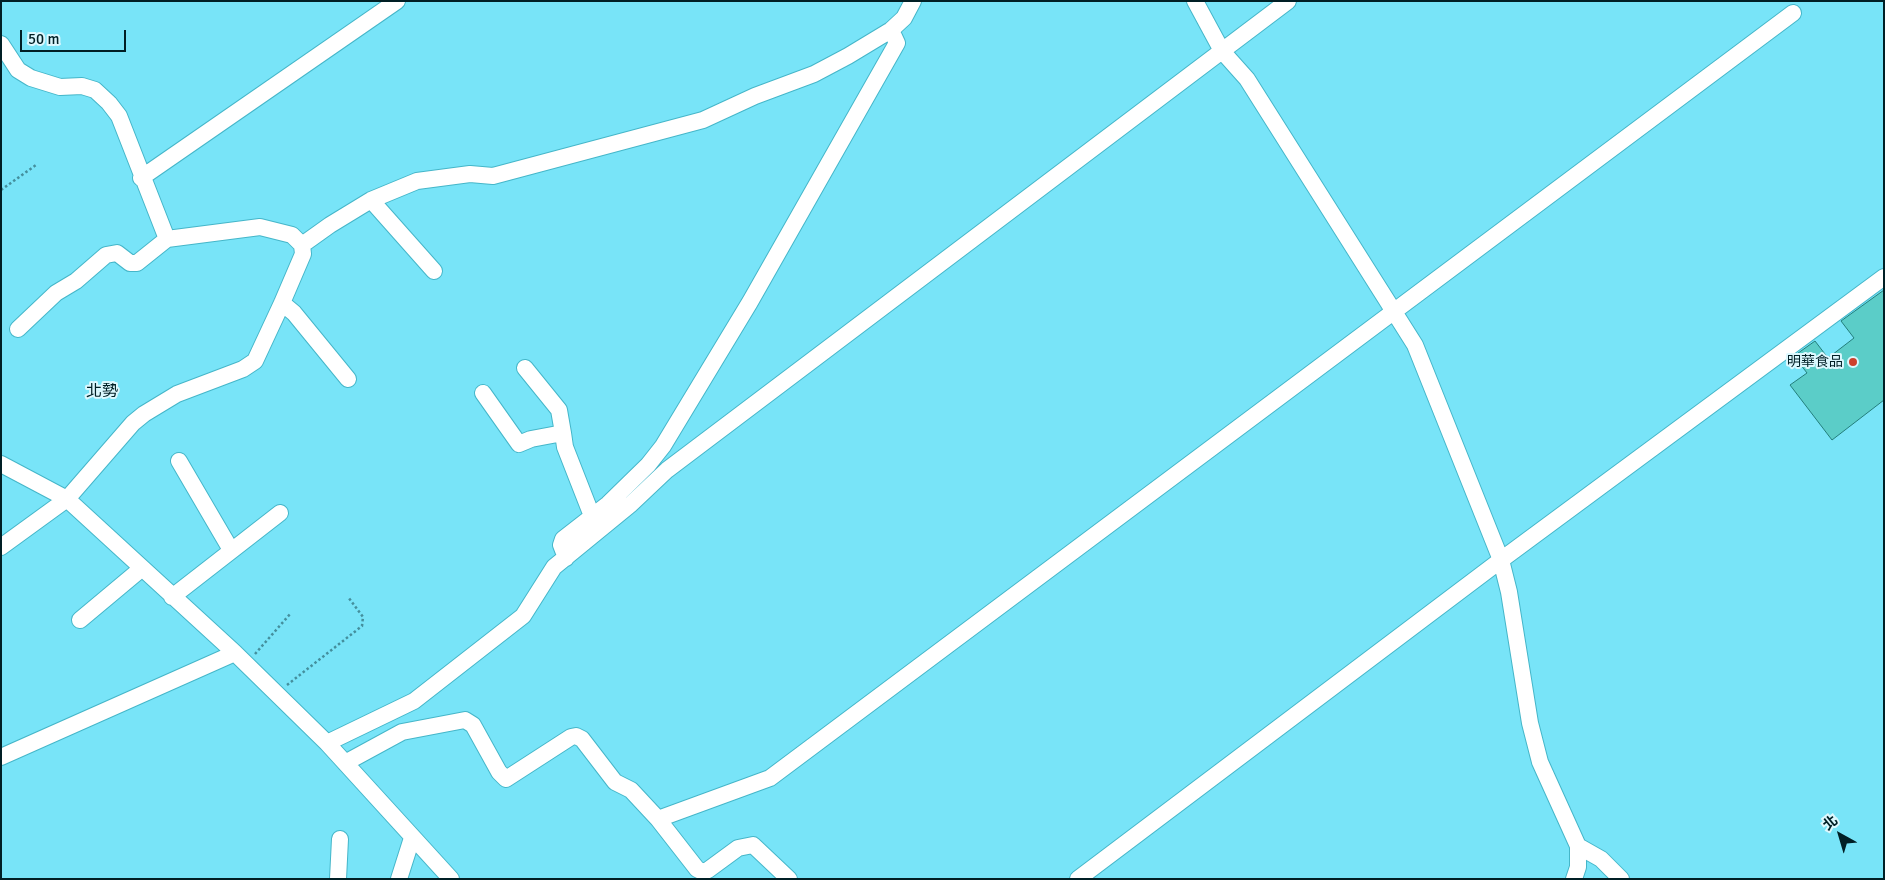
<!DOCTYPE html>
<meta charset="utf-8">
<style>
body{margin:0}
#map{position:relative;width:1885px;height:880px;overflow:hidden;background:#78e4f8;font-family:Signika,"Noto Sans TC",sans-serif}
canvas{display:block}
.frame{position:absolute;inset:0;border:2px solid #001f25;pointer-events:none}
.north{position:absolute;left:1815px;top:810px;width:50px;height:50px;-webkit-text-stroke:4px #dcf8fe;paint-order:stroke;rotate:321deg;font-size:14px;font-weight:700;line-height:20px;text-align:center;color:#001f25}
.north::after{content:'';display:block;margin:auto;width:18px;height:22px;background:#001f25;clip-path:polygon(50% 0,100% 100%,50% 72%,0 100%)}
.scale{position:absolute;left:20px;top:30px;width:106px;height:22px;box-sizing:border-box;border:2px solid #001f25;border-top:0;padding-left:6px;font-size:15px;line-height:18px;white-space:nowrap;color:#001f25;-webkit-text-stroke:4px #dcf8fe;paint-order:stroke}
</style>
<div id="map">
<canvas width="1885" height="880"></canvas>
<div class="frame"></div>
<div class="north">北</div>
<div class="scale">50 m</div>
</div>
<script>
const ctx = document.querySelector('canvas').getContext('2d');
ctx.lineJoin = 'round';
function fillPath(path, color) { ctx.fillStyle = color; ctx.fill(path, 'evenodd'); }
const toPath = rows => new Path2D(rows.map(r => 'M' + r).join(''));
function strokePath(path, color, width, dash) { ctx.strokeStyle = color; ctx.lineWidth = width; ctx.lineCap = dash ? 'butt' : 'round'; ctx.setLineDash(dash || []); ctx.stroke(path); }
function label(font, color, halo, rows, align = 'center') {
  ctx.font = font + ' Signika,"Noto Sans TC",sans-serif'; ctx.lineWidth = 4; ctx.setLineDash([]); ctx.textBaseline = 'middle'; ctx.strokeStyle = halo; ctx.fillStyle = color; for (const [text, x, y, turn = 0] of rows) {
    ctx.save(); ctx.translate(x, y); ctx.rotate((+turn || 0) * Math.PI / 180); ctx.textAlign = isNaN(turn) ? turn : align; if (halo) ctx.strokeText(text, 0, 0); ctx.fillText(text, 0, 0); ctx.restore();
  }
}
const building = toPath([
 [1884,290,1884,400,1832,440,1790,385,1807,373,1794,356,1815,341,1828,358,1854,338,1841,321,1884,290]
]);
const path = toPath([
 [1,190,36,165],
 [255,654,291,613],
 [287,685,362,626,363,617,348,597]
]);
const minor = toPath([
 [1195,1,1222,51,1247,79,1415,345,1501,560,1509,592,1530,723,1540,762,1578,846,1578,867,1574,879],
 [1,44,18,70,31,78,60,87,82,86,95,90,109,103,119,116,167,239,260,227,292,235,302,245],
 [141,178,397,1],
 [371,200,434,271],
 [282,303,294,313,348,379],
 [18,329,56,293,76,281,106,255,117,253,130,263,137,263,167,239],
 [525,368,559,410,563,433],
 [483,393,519,444,531,439,563,433,565,447,592,516,597,523],
 [179,461,231,550],
 [1,464,67,499,235,653,327,743,451,879],
 [1,547,67,499,133,423,144,414,177,394,243,369,255,361,282,303,303,254,302,245,330,225,371,200,417,181,470,174,493,176,703,120,755,96,814,74,848,56,891,30,904,18,913,1],
 [566,558,561,545,563,539,608,504,648,465,663,446,750,302,897,43,891,30],
 [172,597,280,513],
 [80,620,141,569],
 [327,743,414,701,523,616,554,567,631,504,667,470,1288,1],
 [1,757,235,653],
 [345,763,402,732,465,720,473,725,499,772,506,779,571,737,576,736,582,739,615,782,631,790,658,819,697,869,703,872,708,870,738,848,753,845,789,879],
 [658,819,770,778,1793,13],
 [1578,846,1601,859,1621,879],
 [338,879,340,839],
 [399,879,412,838],
 [1078,879,1501,560,1884,277]
]);
const markers = [
 [1853,362,5,"#cc402c"]
];
const poiNames = [
 ["明華食品",1843,362]
];
const quarterNames = [
 ["北勢",102,392]
];
fillPath(building, '#5bcdc8');
strokePath(building, '#237e7b', 1);
strokePath(minor, '#45b6c9', 18);
strokePath(path, '#448f9d', 2.5, [2.5, 2.5]);
strokePath(minor, '#fff', 16);
for (const [x, y, r, color] of markers) { const dot = new Path2D(); dot.arc(x, y, r, 0, 2 * Math.PI); ctx.fillStyle = color; ctx.fill(dot); strokePath(dot, '#dcf8fe', 2); }
label('14px', '#001f25', '#dcf8fe', poiNames, 'right');
label('16px', '#001f25', '#dcf8fe', quarterNames);
</script>
